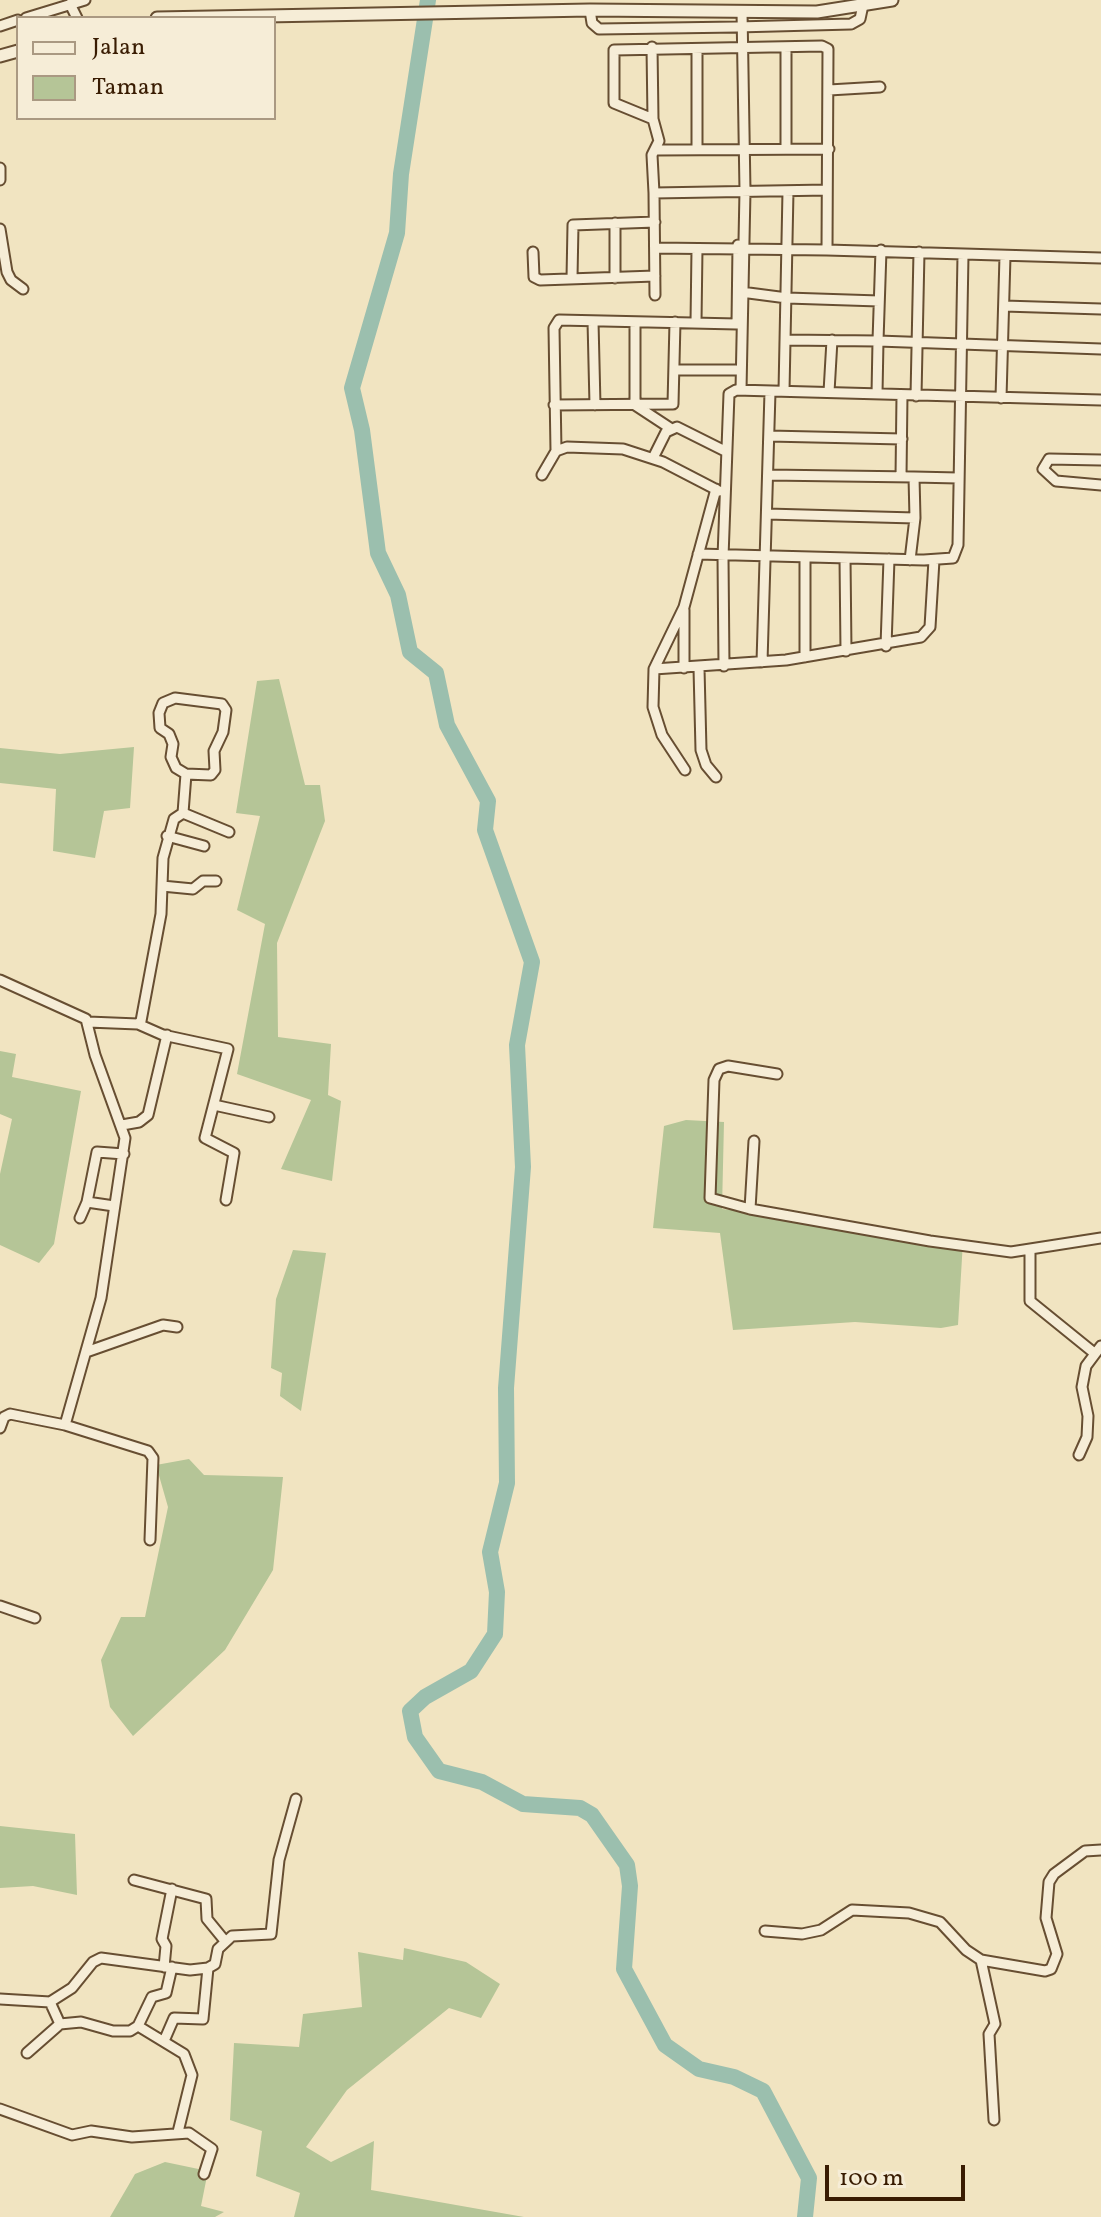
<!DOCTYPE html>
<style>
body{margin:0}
#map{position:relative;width:1101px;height:2217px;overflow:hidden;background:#f1e4c1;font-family:Vollkorn,serif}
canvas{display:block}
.legend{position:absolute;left:16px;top:16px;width:260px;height:104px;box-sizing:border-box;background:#f6edd7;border:2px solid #aa9982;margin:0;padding:10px 14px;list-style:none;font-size:24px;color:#391c02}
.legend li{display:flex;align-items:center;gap:16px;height:40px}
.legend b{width:40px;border:2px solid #aa9982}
.scale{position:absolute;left:825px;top:2165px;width:140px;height:36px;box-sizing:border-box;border:4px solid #391c02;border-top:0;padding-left:10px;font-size:24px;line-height:28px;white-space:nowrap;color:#391c02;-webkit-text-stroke:6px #f6edd7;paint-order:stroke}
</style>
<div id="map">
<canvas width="1101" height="2217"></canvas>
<ul class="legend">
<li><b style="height:10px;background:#f6edd7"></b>Jalan</li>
<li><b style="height:22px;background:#b5c597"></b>Taman</li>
</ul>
<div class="scale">100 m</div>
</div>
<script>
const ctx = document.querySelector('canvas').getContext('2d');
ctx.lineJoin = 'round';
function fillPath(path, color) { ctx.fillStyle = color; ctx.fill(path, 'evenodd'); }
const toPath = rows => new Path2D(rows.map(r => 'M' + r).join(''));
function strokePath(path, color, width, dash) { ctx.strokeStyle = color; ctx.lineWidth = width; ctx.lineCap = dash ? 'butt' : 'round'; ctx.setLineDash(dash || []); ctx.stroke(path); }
const green = toPath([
 [279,679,305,785,320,785,325,821,277,943,278,1037,331,1044,328,1095,341,1101,332,1181,281,1169,311,1100,237,1074,265,924,237,910,260,816,236,813,257,681],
 [134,747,130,808,104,811,95,858,53,851,56,789,0,783,0,748,60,754],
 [0,1051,16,1054,12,1077,81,1091,54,1244,39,1263,0,1245,0,1174,12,1119,0,1114],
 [686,1120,724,1122,722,1209,846,1222,963,1241,958,1325,941,1328,855,1322,733,1330,720,1233,653,1228,664,1126],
 [293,1250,326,1253,301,1411,280,1396,282,1373,271,1368,276,1299],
 [189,1459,204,1475,283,1477,273,1570,225,1650,133,1736,110,1707,101,1660,121,1617,145,1617,168,1507,156,1465],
 [0,1826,75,1834,77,1895,33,1886,0,1888],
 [404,1948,466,1962,500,1984,481,2018,449,2008,347,2090,306,2147,331,2162,374,2141,371,2190,524,2217,294,2217,300,2193,256,2176,262,2131,230,2120,234,2043,299,2047,303,2014,362,2007,358,1952,403,1960],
 [165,2162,208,2171,201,2206,224,2212,215,2217,110,2217,135,2174]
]);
const river = toPath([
 [428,0,401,174,397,233,352,388,362,430,378,553,398,595,410,652,436,673,447,725,488,801,485,830,532,962,517,1045,523,1167,506,1388,507,1483,490,1552,497,1592,495,1634,471,1671,425,1697,410,1711,415,1737,439,1771,482,1782,523,1804,580,1808,592,1815,627,1865,630,1886,624,1969,665,2045,699,2069,734,2077,763,2091,809,2178,805,2217]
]);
const minor = toPath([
 [70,4,77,18],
 [590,10,592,23,599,29,737,27,851,24,860,19,863,5],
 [26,18,85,0],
 [0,26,18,20],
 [652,47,653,119],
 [786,48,786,149],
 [829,90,880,87],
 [656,150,829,149],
 [697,150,697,49],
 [0,168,0,180],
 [654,193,652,155,659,141,653,119,614,103,614,50,822,46,828,49,827,250,655,248],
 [0,229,7,272,11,280,23,289],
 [827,250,1101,258],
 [881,250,878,341,1101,349],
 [533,252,534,277,540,280,655,276],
 [572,278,573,225,655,222],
 [615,278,615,223],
 [741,292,787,298,879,301],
 [655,295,654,193,827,190],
 [1004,306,1101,309],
 [593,321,595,405],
 [635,322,635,405,670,428],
 [696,322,697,249],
 [737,323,738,245],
 [785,340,878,341,877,394],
 [674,370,736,370],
 [741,390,745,191,742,11],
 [784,391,788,191],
 [829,392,832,340],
 [916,396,919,252],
 [1001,398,1005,256],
 [554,405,673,404,675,322],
 [769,436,902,439],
 [556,451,554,328,559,320,737,324],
 [653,458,666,432,677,427,725,451],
 [1101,460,1049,459,1043,469,1056,481,1101,485],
 [542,475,556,451,567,447,623,449,663,462,719,491],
 [768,475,914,477],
 [901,477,902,395],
 [767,514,915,518],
 [698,554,924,560,953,558,958,545,963,255],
 [845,558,846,651],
 [910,560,915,518,914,477,958,478],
 [886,646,889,559],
 [805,657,805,558],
 [762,662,770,392],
 [724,666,723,557,729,394,736,390,1101,400],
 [684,668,684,610],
 [699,668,701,750,706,765,716,777],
 [654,669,786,660,921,637,930,627,934,560],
 [175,698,222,704,226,710,223,732,214,751,215,770,211,775,186,774,176,768,171,757,173,744,169,734,160,728,159,713,163,703,175,698],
 [685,770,662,735,653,707,654,669,684,607,716,489],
 [183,813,186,774],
 [167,836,204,846],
 [162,886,193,889,203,881,216,881],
 [0,980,86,1019,95,1055,125,1138,101,1298,65,1425,10,1414,4,1417,0,1428],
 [88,1022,138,1024,141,1021,161,914,163,858,174,819,183,813,229,832],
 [138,1024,163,1035,228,1049,205,1138,234,1153,226,1200],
 [214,1105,269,1117],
 [122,1125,139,1122,148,1115,167,1035],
 [754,1141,750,1209,930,1241,1011,1252,1101,1238],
 [87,1202,97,1152,124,1154],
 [750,1209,710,1198,714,1080,719,1069,728,1066,777,1074],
 [80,1218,87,1202,114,1206],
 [1030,1251,1030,1301,1093,1352],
 [89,1351,163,1325,177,1327],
 [65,1425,148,1451,153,1458,150,1540],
 [1079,1455,1087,1437,1088,1416,1082,1387,1086,1366,1101,1346],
 [0,1606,35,1618],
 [134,1880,206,1899,207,1919,225,1941],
 [765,1931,802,1934,821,1930,852,1910,909,1913,940,1922,966,1950,981,1960,1045,1971,1051,1969,1057,1954,1046,1918,1049,1882,1054,1874,1085,1851,1101,1850],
 [981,1960,995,2024,989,2034,994,2120],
 [164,1967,166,1946,162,1939,172,1889],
 [0,1999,50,2002,72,1988,93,1962,101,1958,190,1970,208,1968,215,1964,218,1949,232,1936,271,1934,279,1860,296,1799],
 [50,2002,60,2024],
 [138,2026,184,2054,192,2075,178,2132],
 [164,2041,174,2018,203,2019,208,1968],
 [27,2053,60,2024,81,2022,113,2031,130,2031,138,2026,152,1997,166,1993,172,1967],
 [0,2109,72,2135,91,2131,132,2137,189,2133,212,2149,204,2174]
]);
const tertiary = toPath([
 [157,18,590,10,817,12,892,0],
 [0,56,18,51]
]);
fillPath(green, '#b5c597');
strokePath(river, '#9bbfae', 16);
strokePath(minor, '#674e32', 13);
strokePath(tertiary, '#674e32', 15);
strokePath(minor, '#f6edd7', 9);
strokePath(tertiary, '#f6edd7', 11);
</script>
